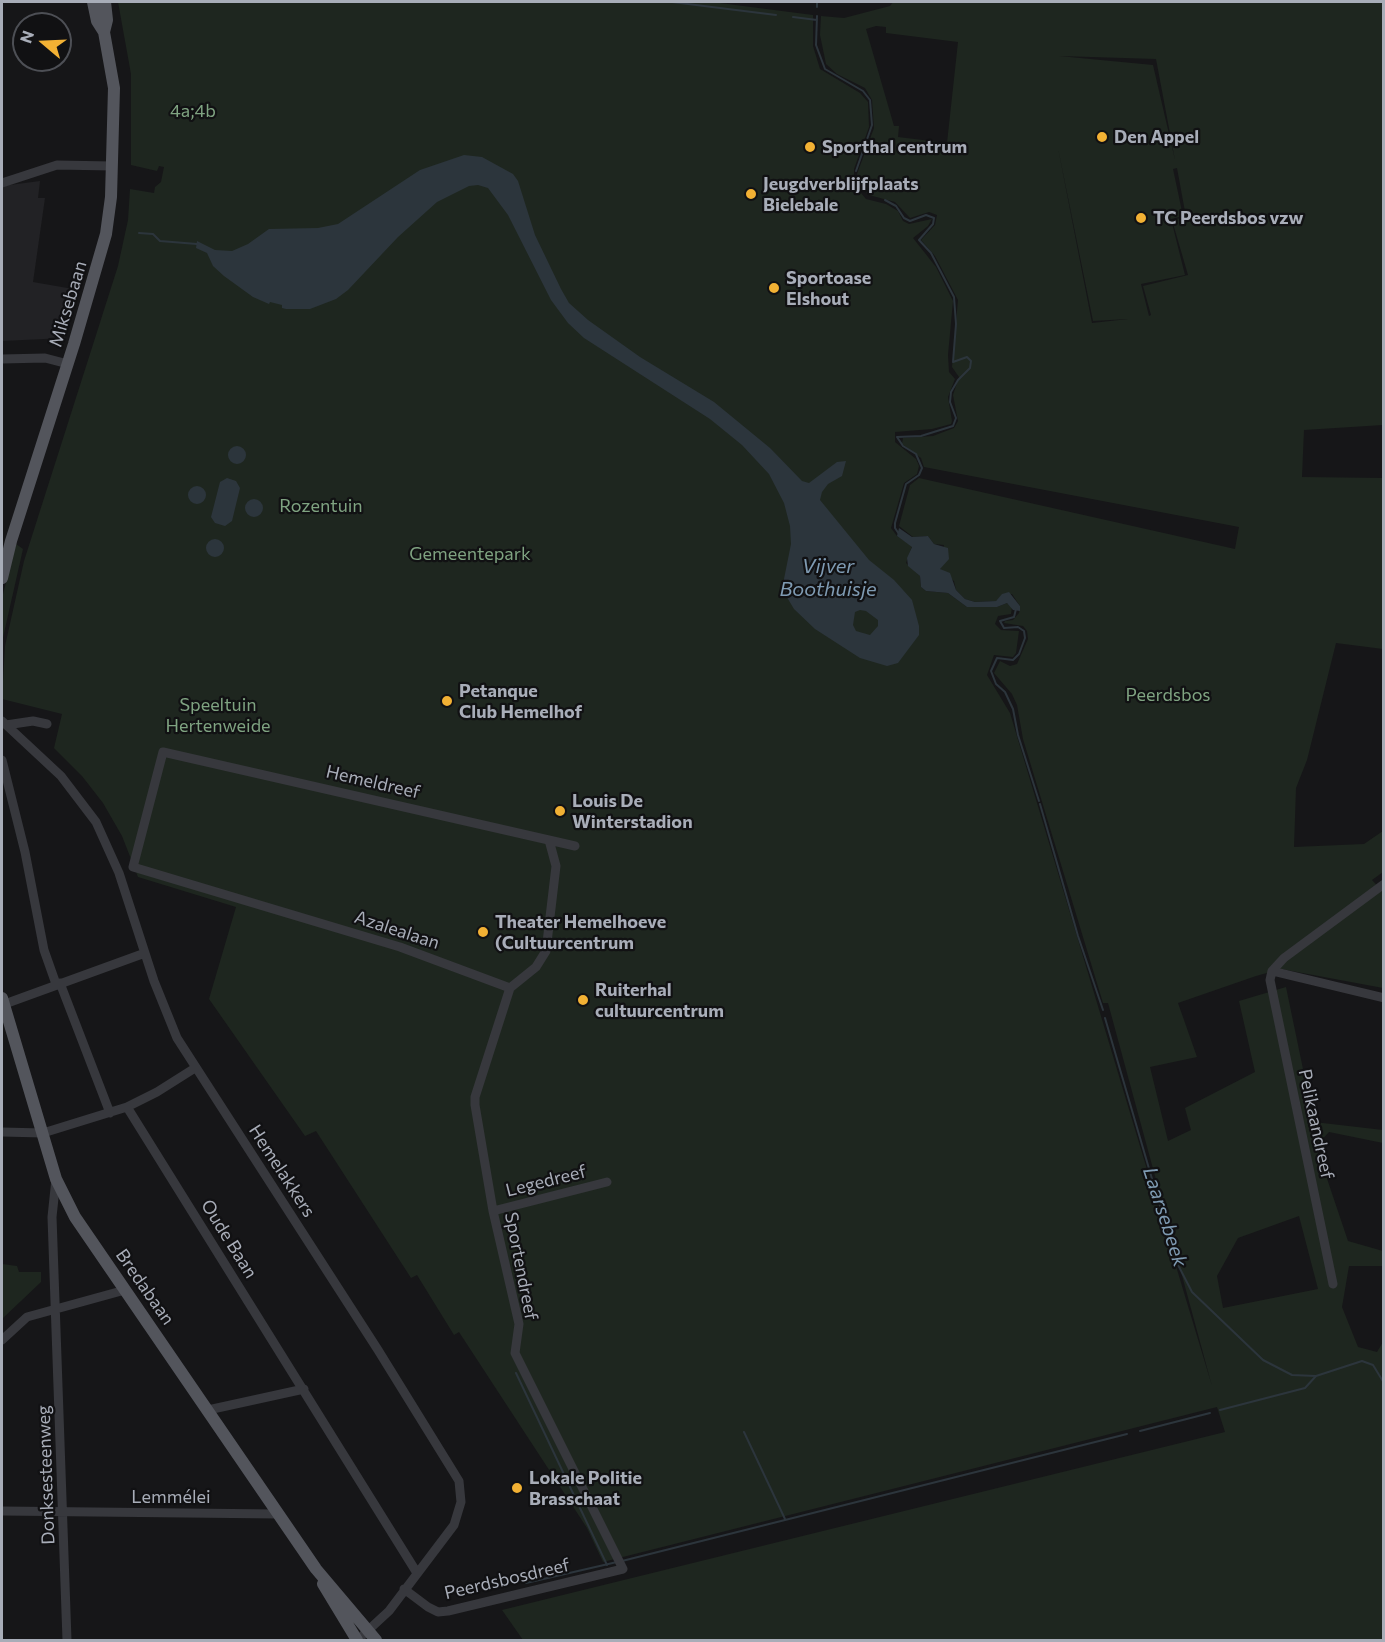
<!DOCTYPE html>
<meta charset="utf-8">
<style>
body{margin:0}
#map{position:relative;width:1385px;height:1642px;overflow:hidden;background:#161618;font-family:Commissioner,sans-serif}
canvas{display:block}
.frame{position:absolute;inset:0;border:3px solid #a8adb8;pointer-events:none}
.north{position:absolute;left:12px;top:12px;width:60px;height:60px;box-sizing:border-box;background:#111113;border:2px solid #4d4f55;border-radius:50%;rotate:289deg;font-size:16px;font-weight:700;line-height:24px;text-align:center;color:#a8adb8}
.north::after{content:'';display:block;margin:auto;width:21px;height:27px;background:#f2b134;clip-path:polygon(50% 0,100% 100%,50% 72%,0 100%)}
</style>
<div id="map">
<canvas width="1385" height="1642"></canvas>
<div class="frame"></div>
<div class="north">N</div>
</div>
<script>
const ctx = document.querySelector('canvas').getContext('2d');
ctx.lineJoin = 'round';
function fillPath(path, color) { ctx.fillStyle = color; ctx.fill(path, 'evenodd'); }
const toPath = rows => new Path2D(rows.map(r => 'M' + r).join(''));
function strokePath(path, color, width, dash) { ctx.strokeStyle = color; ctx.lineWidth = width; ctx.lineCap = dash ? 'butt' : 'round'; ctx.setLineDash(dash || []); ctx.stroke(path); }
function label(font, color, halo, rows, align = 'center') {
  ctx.font = font + ' Commissioner,sans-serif'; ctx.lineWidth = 4.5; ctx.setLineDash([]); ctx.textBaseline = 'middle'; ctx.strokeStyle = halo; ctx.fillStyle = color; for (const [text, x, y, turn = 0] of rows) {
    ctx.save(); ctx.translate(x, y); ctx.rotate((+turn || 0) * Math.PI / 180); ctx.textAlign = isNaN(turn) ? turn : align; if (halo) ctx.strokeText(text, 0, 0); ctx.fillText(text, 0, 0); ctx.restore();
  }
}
const built = toPath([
 [40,181,38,198,45,198,33,282,79,290,65,338,2,341,2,186]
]);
const green = toPath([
 [118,2,712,2,813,15,813,46,820,69,860,93,868,102,869,127,854,169,854,185,866,199,886,204,898,211,903,221,909,224,932,219,928,226,913,238,936,267,953,301,948,355,949,372,955,379,948,397,952,421,951,424,932,429,895,432,895,442,916,459,919,466,917,474,904,483,891,528,897,536,912,546,906,563,920,576,921,587,926,591,948,593,967,607,997,607,1007,603,1012,607,1011,614,998,616,995,624,1001,630,1019,631,1016,653,1013,657,994,655,987,675,1010,713,1212,1386,1108,1003,1103,1003,1023,739,1017,705,1012,694,994,673,1000,661,1010,666,1017,664,1028,639,1027,631,1023,626,1004,623,1005,621,1013,620,1019,613,1020,606,1012,594,1001,596,996,601,975,602,965,599,956,590,954,581,940,569,944,545,934,544,928,536,913,537,899,526,910,485,919,478,1235,549,1239,527,924,467,921,458,902,444,903,438,933,436,954,428,958,421,953,395,959,377,952,367,958,300,935,256,921,240,935,225,937,215,929,212,910,218,895,202,869,195,861,187,857,174,874,128,872,100,865,88,837,74,826,64,820,35,821,16,844,18,890,6,893,2,1383,2,1383,425,1304,430,1302,477,1383,478,1383,649,1336,643,1307,760,1296,788,1294,847,1364,844,1383,831,1383,872,1372,880,1383,892,1383,988,1281,969,1256,976,1178,1003,1197,1057,1150,1067,1168,1141,1191,1130,1185,1108,1255,1072,1239,1001,1286,987,1314,1122,1383,1130,1383,1143,1329,1132,1316,1146,1348,1241,1383,1251,1383,1266,1349,1266,1342,1307,1358,1347,1377,1352,1383,1342,1383,1640,523,1640,502,1610,1225,1432,1217,1407,603,1562,587,1528,459,1332,454,1335,417,1275,411,1278,316,1131,305,1136,209,999,236,907,138,877,122,836,103,803,82,776,54,748,62,714,2,699,5,646,24,561,118,266,128,220,130,189,154,193,155,187,161,182,164,167,159,166,157,171,131,165,131,74],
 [876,26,886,27,886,33,958,42,947,143,898,137,899,126,894,126,866,29],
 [1059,56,1156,59,1175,160,1153,65],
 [1058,148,1093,321,1128,319,1092,323],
 [1177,168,1186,217,1172,220,1188,275,1143,286,1151,315,1149,316,1141,284,1185,275,1171,219,1183,216,1173,169],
 [1299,1216,1318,1289,1223,1308,1217,1276,1238,1238],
 [16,544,23,549,2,642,2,598],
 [2,1264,17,1266,19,1272,41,1272,41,1282,2,1319]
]);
const water = toPath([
 [464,155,482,157,513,174,518,181,535,235,561,289,569,303,588,320,640,357,714,402,770,448,802,481,809,483,837,462,846,461,842,476,828,484,822,492,820,500,869,560,894,580,912,600,919,626,919,635,898,663,887,666,860,658,815,629,794,609,785,594,783,584,791,544,790,526,784,503,769,474,742,445,710,419,584,338,568,323,551,300,508,215,488,188,478,185,469,186,437,202,398,237,348,290,336,299,310,309,286,309,282,308,282,305,270,302,269,304,253,297,224,276,213,266,207,253,196,248,197,241,215,250,232,251,248,244,269,229,318,228,338,224,420,170],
 [860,610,866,611,878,620,878,626,870,635,856,631,853,625,855,612],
 '228 455a9 9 0 1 1 18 0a9 9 0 1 1-18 0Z',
 [227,478,236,481,240,488,232,521,225,526,215,523,211,517,220,482],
 '188 495a9 9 0 1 1 18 0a9 9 0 1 1-18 0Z',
 '245 508a9 9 0 1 1 18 0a9 9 0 1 1-18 0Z',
 [899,528,912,537,928,536,934,544,948,548,949,559,940,569,950,573,956,590,965,599,975,602,996,601,1002,594,1009,592,1020,606,1020,611,1013,610,1007,603,997,607,967,607,948,593,926,591,921,587,920,576,908,566,907,558,912,547,897,536],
 '206 548a9 9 0 1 1 18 0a9 9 0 1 1-18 0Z'
]);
const stream = toPath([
 [672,2,776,15],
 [817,2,817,7],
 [817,16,816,45,825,69,863,91,870,100,872,125,856,171],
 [793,17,817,20],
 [885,200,896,206,904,218,910,221,926,215,934,218,933,224,919,240,931,253,954,297,956,324,953,362,967,357,971,361,970,368,958,380,951,392,950,402,956,418,953,426,921,436,897,437,903,446,916,454,922,468,919,475,906,484,895,523,895,528,899,534],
 [139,233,153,234,160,241,197,244],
 [1016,609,1014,617,1000,621,1004,628,1018,627,1024,631,1025,638,1019,654,1013,660,997,658,991,671,996,684,1005,692,1013,709,1018,735,1039,801],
 [1040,804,1078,936,1103,1010],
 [1105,1018,1176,1261,1192,1292,1263,1360,1292,1375,1316,1376,1362,1361,1373,1365,1384,1383],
 [516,1373,607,1565],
 [1220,1410,1305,1388,1316,1376],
 [1140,1431,1210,1413],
 [744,1432,785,1519],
 [622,1561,1127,1434],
 [526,1583,617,1562]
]);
const minor = toPath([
 [2,183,57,165,112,166],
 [2,359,45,358,68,364],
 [2,721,61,776,96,822,119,873,154,981,177,1038,378,1350,459,1481,461,1502,454,1525,389,1611,363,1635],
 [6,725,33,721,47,724],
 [2,760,25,852,44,950,56,984],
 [133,867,400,947,510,988,536,967,546,951,556,866,549,840],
 [133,867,163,752,575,846],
 [1272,971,1384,998],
 [60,983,110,1113],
 [2,1005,145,953],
 [127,1107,417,1573],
 [2,1132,43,1133,127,1107,157,1092,195,1068],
 [56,1179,52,1217,67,1640],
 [493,1211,607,1182],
 [1333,1284,1270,980,1272,971,1284,958,1384,884],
 [2,1340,27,1317,125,1290],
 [208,1410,304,1389],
 [2,1511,278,1514],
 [404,1589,428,1607,438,1612,448,1611,623,1569,515,1353,519,1324,493,1211,475,1105,475,1097,510,988]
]);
const major = toPath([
 [104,32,107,20,105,2],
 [2,578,11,541,74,344,106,234,111,197,114,88,104,32,97,21,93,2],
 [2,998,56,1179,75,1217,316,1569,376,1640],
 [323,1584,357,1640]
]);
const markers = [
 [1102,137,6,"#f2b134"],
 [810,147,6,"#f2b134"],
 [751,194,6,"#f2b134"],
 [1141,218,6,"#f2b134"],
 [774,288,6,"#f2b134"],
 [447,701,6,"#f2b134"],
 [560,811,6,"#f2b134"],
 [483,932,6,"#f2b134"],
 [583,1000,6,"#f2b134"],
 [517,1488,6,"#f2b134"]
];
const parkNames = [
 ["4a;4b",193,111],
 ["Rozentuin",321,506],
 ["Gemeentepark",470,554],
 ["Peerdsbos",1168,695],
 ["Speeltuin",218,705],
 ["Hertenweide",218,726]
];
const poiNames = [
 ["Den Appel",1114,137],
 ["Sporthal centrum",822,147],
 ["Jeugdverblijfplaats",763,184],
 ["Bielebale",763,205],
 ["TC Peerdsbos vzw",1153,218],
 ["Sportoase",786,278],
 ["Elshout",786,299],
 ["Petanque",459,691],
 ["Club Hemelhof",459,712],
 ["Louis De",572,801],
 ["Winterstadion",572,822],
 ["Theater Hemelhoeve",495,922],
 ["(Cultuurcentrum",495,943],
 ["Ruiterhal",595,990],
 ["cultuurcentrum",595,1011],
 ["Lokale Politie",529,1478],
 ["Brasschaat",529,1499]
];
const streetNames = [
 ["Miksebaan",68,304,-73],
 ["Hemeldreef",373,782,13],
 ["Azalealaan",397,930,18],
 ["Pelikaandreef",1316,1124,78],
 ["Hemelakkers",282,1171,57],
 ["Legedreef",546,1181,-14],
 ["Oude Baan",229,1239,58],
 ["Sportendreef",521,1266,79],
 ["Bredabaan",145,1287,55],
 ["Donksesteenweg",46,1475,-92],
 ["Lemmélei",171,1497],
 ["Peerdsbosdreef",507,1579,-13]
];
const waterNames = [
 ["Vijver",828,566],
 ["Boothuisje",828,589],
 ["Laarsebeek",1165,1217,72]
];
fillPath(built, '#222225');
fillPath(green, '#1e261f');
fillPath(water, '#2c353c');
strokePath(stream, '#2c353c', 2);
strokePath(minor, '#37383d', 9);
strokePath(major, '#53555c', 12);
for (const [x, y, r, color] of markers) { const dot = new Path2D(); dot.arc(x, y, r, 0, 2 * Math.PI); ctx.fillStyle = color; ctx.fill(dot); strokePath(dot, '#111113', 2); }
label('18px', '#7fa381', '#111113', parkNames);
label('bold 18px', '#a8adb8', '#111113', poiNames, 'left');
label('18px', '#a8adb8', '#111113', streetNames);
label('italic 20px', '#7f9bb3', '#111113', waterNames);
</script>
